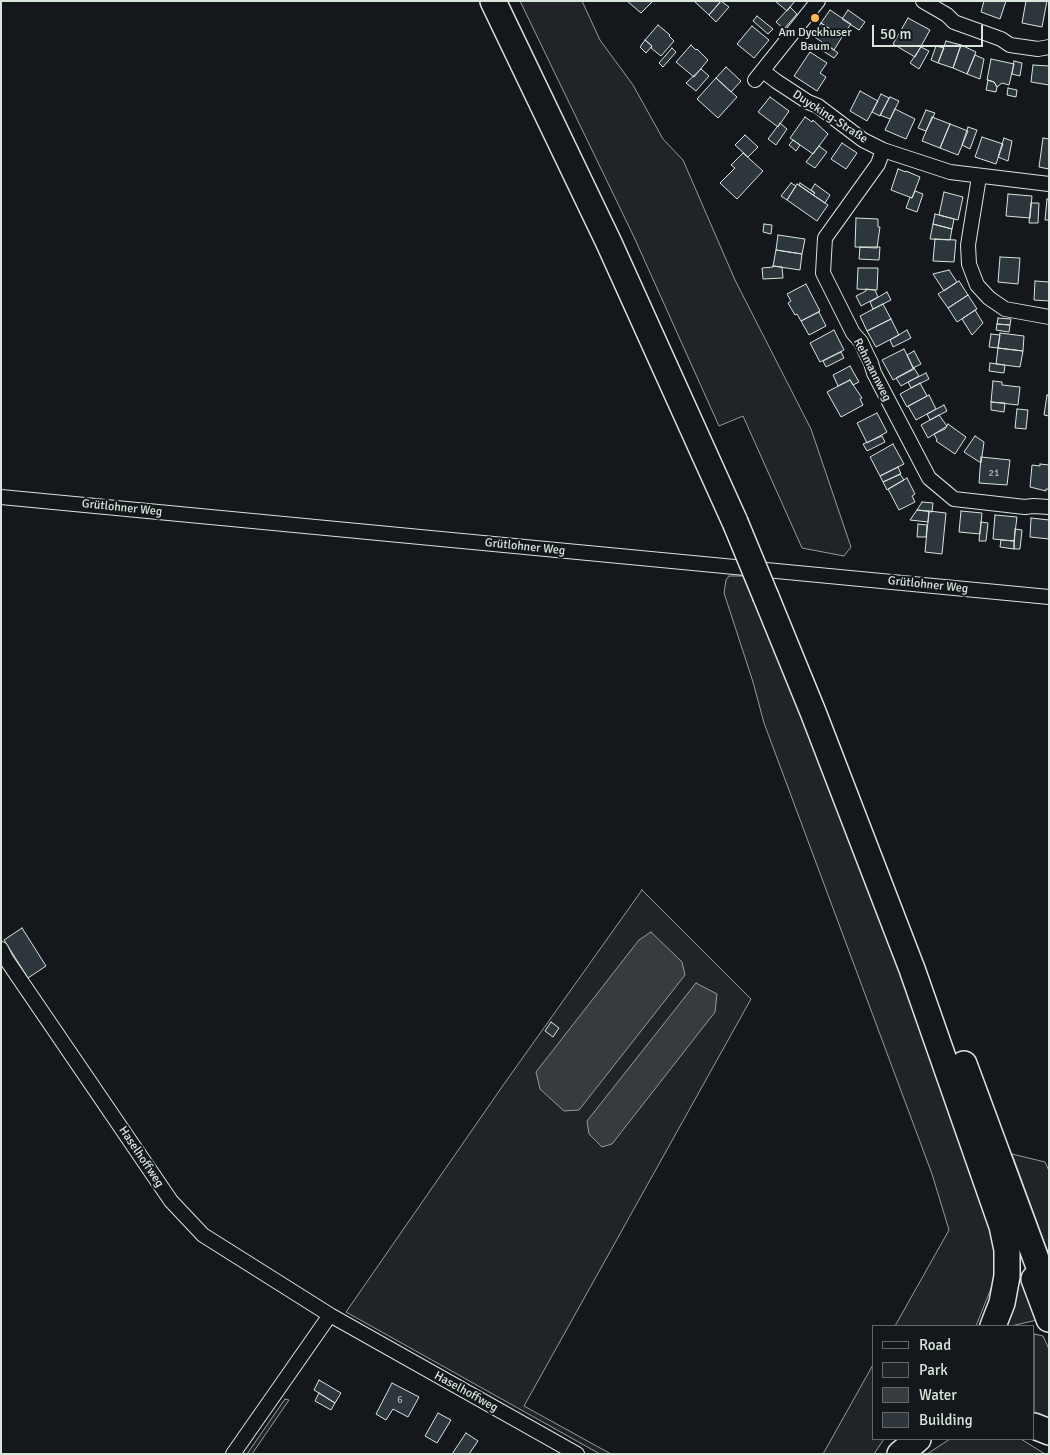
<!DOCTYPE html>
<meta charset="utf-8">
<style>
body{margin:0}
#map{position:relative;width:1050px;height:1455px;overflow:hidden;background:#14181c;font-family:Signika,sans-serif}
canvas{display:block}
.frame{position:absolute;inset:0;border:2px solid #d8e6dc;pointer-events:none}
.legend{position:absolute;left:872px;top:1325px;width:162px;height:115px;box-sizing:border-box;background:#14181c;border:1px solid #626a69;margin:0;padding:6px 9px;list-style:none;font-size:15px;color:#d8e6dc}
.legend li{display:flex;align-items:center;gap:10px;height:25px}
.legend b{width:25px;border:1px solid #626a69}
.scale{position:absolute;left:872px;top:25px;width:111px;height:22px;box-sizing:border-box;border:2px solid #d8e6dc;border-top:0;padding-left:6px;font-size:15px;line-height:18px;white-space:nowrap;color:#d8e6dc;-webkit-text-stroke:4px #14181c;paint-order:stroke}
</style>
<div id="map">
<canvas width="1050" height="1455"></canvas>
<div class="frame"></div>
<ul class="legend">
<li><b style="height:6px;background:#14181c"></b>Road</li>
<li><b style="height:14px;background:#202428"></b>Park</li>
<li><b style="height:14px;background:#363b3e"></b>Water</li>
<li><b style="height:14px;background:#2c363c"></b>Building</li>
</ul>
<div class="scale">50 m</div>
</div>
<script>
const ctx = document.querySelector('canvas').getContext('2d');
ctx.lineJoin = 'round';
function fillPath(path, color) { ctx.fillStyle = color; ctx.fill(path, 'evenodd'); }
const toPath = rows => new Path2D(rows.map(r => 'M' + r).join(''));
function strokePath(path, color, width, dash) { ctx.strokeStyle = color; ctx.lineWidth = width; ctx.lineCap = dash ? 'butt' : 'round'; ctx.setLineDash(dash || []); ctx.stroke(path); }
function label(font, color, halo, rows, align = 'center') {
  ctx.font = font + ' Signika,sans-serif'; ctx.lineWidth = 4; ctx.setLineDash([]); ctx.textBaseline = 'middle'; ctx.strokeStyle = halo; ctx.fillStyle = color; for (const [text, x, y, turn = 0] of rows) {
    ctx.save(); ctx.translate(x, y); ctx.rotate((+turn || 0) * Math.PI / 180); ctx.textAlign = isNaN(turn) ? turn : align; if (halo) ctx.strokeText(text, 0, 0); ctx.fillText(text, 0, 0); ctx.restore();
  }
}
const green = toPath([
 [520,1,582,1,600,40,633,85,663,139,683,160,735,280,811,429,851,547,844,556,802,548,743,416,719,426,634,237,520,1],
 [729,576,743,576,753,600,755,600,785,672,995,1217,994,1281,976,1326,895,1326,949,1230,932,1174,764,723,753,682,724,593,726,580,729,576],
 [642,890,751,999,524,1406,611,1454,600,1454,346,1312,504,1084,642,890],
 [1012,1154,1045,1162,1049,1171,1049,1255,1012,1154],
 [1015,1258,1037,1320,1011,1326,1001,1326,1015,1258],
 [1034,1334,1043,1336,1049,1349,1049,1424,1034,1416,1034,1334],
 [874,1363,874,1439,884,1439,874,1454,823,1454,874,1363],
 [285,1399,289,1400,252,1454,247,1454,285,1399],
 [950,1439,1021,1439,1045,1454,927,1454,950,1439]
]);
const water = toPath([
 [651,932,682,962,685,975,579,1110,564,1111,540,1089,536,1072,639,940,651,932],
 [696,983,717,994,715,1012,612,1144,602,1147,589,1134,587,1121,696,983]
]);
const building = toPath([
 [627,1,653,1,641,13,627,1],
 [694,1,721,1,709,15,694,1],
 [721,1,729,7,716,22,709,15,721,1],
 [775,1,795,1,787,11,775,1],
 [984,1,1006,1,1000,19,981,12,984,1],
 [1026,1,1047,1,1042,27,1022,23,1026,1],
 [790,7,797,14,784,29,776,22,790,7],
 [830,10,851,24,842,37,821,23,830,10],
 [848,10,865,22,859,30,842,19,848,10],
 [757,16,773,29,768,34,753,21,757,16],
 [908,18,930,30,915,57,893,44,908,18],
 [821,23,842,37,834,50,813,36,821,23],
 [658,25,670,35,669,36,674,41,661,56,651,48,652,46,645,40,658,25],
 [752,26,769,40,754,58,737,44,752,26],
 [645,40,652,46,646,53,640,47,645,40],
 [946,41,961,45,953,68,938,63,946,41],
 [691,45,696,50,697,49,708,60,694,77,676,62,691,45],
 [827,45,838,53,834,58,823,51,827,45],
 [961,45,976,52,967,74,953,68,961,45],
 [936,46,944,48,938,63,931,60,936,46],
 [921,47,929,51,919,69,910,63,921,47],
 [672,48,676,52,663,67,659,63,672,48],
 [810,52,827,63,820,73,826,77,817,91,794,76,810,52],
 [975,55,984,59,980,79,967,74,975,55],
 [991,59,1014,64,1009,85,1002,83,997,87,994,82,987,80,991,59],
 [1014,61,1022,63,1020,76,1012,74,1014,61],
 [1033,65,1049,66,1049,85,1031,82,1033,65],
 [726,67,741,81,731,92,716,78,726,67],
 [701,69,709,76,696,91,686,83,701,69],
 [716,78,737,97,718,118,697,99,716,78],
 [988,80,994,82,997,87,996,92,986,90,988,80],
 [1008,88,1017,90,1016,97,1007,95,1008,88],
 [860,91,878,101,867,121,850,111,860,91],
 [881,94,889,98,880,116,872,112,881,94],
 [770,97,789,111,778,127,758,112,770,97],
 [890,97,899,101,890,119,880,115,890,97],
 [895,109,915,119,906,139,885,130,895,109],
 [926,110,935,113,926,131,918,128,926,110],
 [805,117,812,122,813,120,828,134,813,154,790,138,805,117],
 [932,117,950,124,940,148,922,141,932,117],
 [780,123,787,129,776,145,768,139,780,123],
 [950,124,968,131,958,155,940,148,950,124],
 [968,127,977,130,970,149,962,145,968,127],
 [745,135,758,147,748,157,735,145,745,135],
 [982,137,1003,144,996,164,975,157,982,137],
 [1004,138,1012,141,1008,161,998,157,1004,138],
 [1043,138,1049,139,1049,169,1039,167,1043,138],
 [793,140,800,145,796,151,789,145,793,140],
 [842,143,857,153,846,169,831,159,842,143],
 [819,146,827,152,815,168,806,162,819,146],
 [743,153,763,171,737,199,720,183,735,168,731,165,743,153],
 [898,169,906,172,906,171,920,177,912,198,891,190,898,169],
 [791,183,796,186,787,200,781,196,791,183],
 [800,183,815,193,813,195,799,185,800,183],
 [797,184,828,205,817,221,787,200,797,184],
 [815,184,830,195,825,203,813,195,815,193,811,190,815,184],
 [915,191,923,194,917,212,906,208,910,197,912,198,915,191],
 [944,192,963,197,958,220,939,215,944,192],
 [1008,194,1032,196,1030,218,1006,216,1008,194],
 [1047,199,1049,199,1049,220,1045,220,1047,199],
 [1031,203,1039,203,1038,223,1029,223,1031,203],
 [935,214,954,219,952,229,933,224,935,214],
 [856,218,878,219,878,227,880,227,877,248,855,247,856,218],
 [764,224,772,225,771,234,763,232,764,224],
 [933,224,952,229,950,240,930,239,933,224],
 [778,235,805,239,802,254,776,250,778,235],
 [935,239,956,240,954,262,933,261,935,239],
 [860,247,880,247,879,260,859,259,860,247],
 [776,250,802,254,800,270,773,266,776,250],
 [1000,257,1020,258,1018,284,998,282,1000,257],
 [773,266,782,267,783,278,763,279,762,268,773,267,773,266],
 [858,268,878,268,877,290,857,289,858,268],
 [949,270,957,282,944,291,933,274,949,270],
 [959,281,968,295,948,308,938,294,959,281],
 [1035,281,1049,282,1049,301,1034,300,1035,281],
 [806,284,820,311,801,321,797,314,795,315,788,303,791,301,787,294,806,284],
 [866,289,875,290,878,297,861,306,856,296,866,291,866,289],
 [887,292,891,300,873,309,870,302,887,292],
 [968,295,977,309,957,322,948,308,968,295],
 [883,304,891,319,867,331,860,316,883,304],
 [975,310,983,323,972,335,962,319,975,310],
 [819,312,826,326,809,335,801,321,819,312],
 [998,318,1011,319,1010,325,997,324,998,318],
 [891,319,899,335,876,347,867,331,891,319],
 [997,324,1010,325,1009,332,996,330,997,324],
 [834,330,844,350,820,362,810,343,834,330],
 [907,330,911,338,893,347,890,340,907,330],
 [1000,333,1024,336,1023,351,998,348,1000,333],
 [991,334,1000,335,998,348,989,347,991,334],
 [998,348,1023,351,1020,367,996,364,998,348],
 [904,349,914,369,893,380,882,360,904,349],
 [914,351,921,364,913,368,907,355,914,351],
 [841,352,844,358,826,367,823,361,841,352],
 [990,363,1005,365,1004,373,989,371,990,363],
 [850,366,859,382,853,385,850,380,838,386,833,375,850,366],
 [914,368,919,376,901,386,896,378,914,368],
 [926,373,929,379,911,388,908,382,926,373],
 [850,380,862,398,860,399,863,405,841,417,827,392,850,380],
 [993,381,1002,382,1002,385,1020,387,1018,405,991,402,993,381],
 [920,383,927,396,907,407,900,394,920,383],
 [929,395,936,409,916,420,908,406,929,395],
 [1047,395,1049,396,1049,416,1044,415,1047,395],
 [991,402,1005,403,1004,412,991,410,991,402],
 [944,405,947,411,930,420,927,414,944,405],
 [1017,409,1028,410,1026,429,1015,428,1017,409],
 [877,413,887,432,867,443,857,423,877,413],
 [939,415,947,426,928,438,921,425,939,415],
 [948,424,966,437,955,454,936,441,937,440,934,434,945,429,948,424],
 [882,436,885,442,867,451,863,444,882,436],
 [975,436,984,442,981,463,964,452,975,436],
 [893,444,904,464,880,476,870,457,893,444],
 [981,457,1010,460,1007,485,979,483,981,457],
 [1040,464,1049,465,1049,489,1046,489,1046,491,1030,487,1032,465,1040,466,1040,464],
 [898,467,901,474,883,482,880,476,898,467],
 [900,474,904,480,887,490,883,482,900,474],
 [907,478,915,494,912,496,915,502,899,510,888,489,907,478],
 [922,502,933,503,932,512,917,510,922,502],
 [917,510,929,511,928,522,910,520,917,510],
 [929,511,946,513,942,554,925,552,929,511],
 [961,511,982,513,980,534,959,532,961,511],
 [995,515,1017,517,1014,541,993,539,995,515],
 [1031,518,1049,520,1049,539,1030,537,1031,518],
 [981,522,988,523,986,541,979,541,981,522],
 [918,524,927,525,926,537,917,537,918,524],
 [1015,529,1022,530,1020,549,1014,549,1015,529],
 [1001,540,1014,541,1014,549,1000,547,1001,540],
 [22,928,46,966,28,978,4,940,22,928],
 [551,1022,559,1028,553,1037,545,1031,551,1022],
 [319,1380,341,1393,335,1403,314,1390,319,1380],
 [392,1383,419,1397,408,1417,393,1409,386,1420,376,1414,392,1383],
 [319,1393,335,1403,331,1410,315,1401,319,1393],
 [438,1413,451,1420,437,1443,425,1436,438,1413],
 [466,1433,478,1441,469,1454,452,1454,466,1433]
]);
const street = toPath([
 [923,1,947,15,954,22,1001,39,1010,45,1038,49,1049,47],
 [763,71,776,81,808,102,818,106,863,140,883,150,950,172,1049,184],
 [755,80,818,1],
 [883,150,878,164,825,238,823,273,853,333,861,342,866,353,871,363,874,373,929,478,954,499,1025,507,1033,506,1049,507],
 [979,177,968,245,969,264,977,285,989,298,1005,309,1049,317],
 [1,497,1049,597],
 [1,949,6,959,171,1201,203,1235,330,1315,577,1454],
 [233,1454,330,1315]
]);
const highway = toPath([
 [493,1,609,243,735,522],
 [766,597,813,712,912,969,1002,1226,1007,1250,1007,1276,1002,1303,993,1326],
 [964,1064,1049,1294],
 [1034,1279,1049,1319],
 [1034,1426,1049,1432],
 [900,1454,918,1439]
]);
const highwayBridge = toPath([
 [735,522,766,597]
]);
const markers = [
 [815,18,5,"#ffb74d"]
];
const numberNames = [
 ["21",994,473],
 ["6",400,1400]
];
const poiNames = [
 ["Am Dyckhuser",815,33],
 ["Baum",815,47]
];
const streetNames = [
 ["Duycking-Straße",830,117,33],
 ["Rehmannweg",872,370,63],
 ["Grütlohner Weg",122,508,6],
 ["Grütlohner Weg",525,547,6],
 ["Grütlohner Weg",928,585,6],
 ["Haselhoffweg",141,1157,56],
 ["Haselhoffweg",466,1392,29]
];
fillPath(green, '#202428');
strokePath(green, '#939e99', 1);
fillPath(water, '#363b3e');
strokePath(water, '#939e99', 1);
fillPath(building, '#2c363c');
strokePath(building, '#d8e6dc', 1);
strokePath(street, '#d8e6dc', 16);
strokePath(highway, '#d8e6dc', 28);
strokePath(street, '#14181c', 14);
strokePath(highway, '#14181c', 25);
strokePath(highwayBridge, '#d8e6dc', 28, []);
strokePath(highwayBridge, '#14181c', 25);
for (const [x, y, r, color] of markers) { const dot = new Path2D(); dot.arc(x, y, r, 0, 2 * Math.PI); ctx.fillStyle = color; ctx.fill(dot); strokePath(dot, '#14181c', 2); }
label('10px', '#adbab4', null, numberNames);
label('12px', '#d8e6dc', '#14181c', poiNames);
label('12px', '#d8e6dc', '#14181c', streetNames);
</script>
